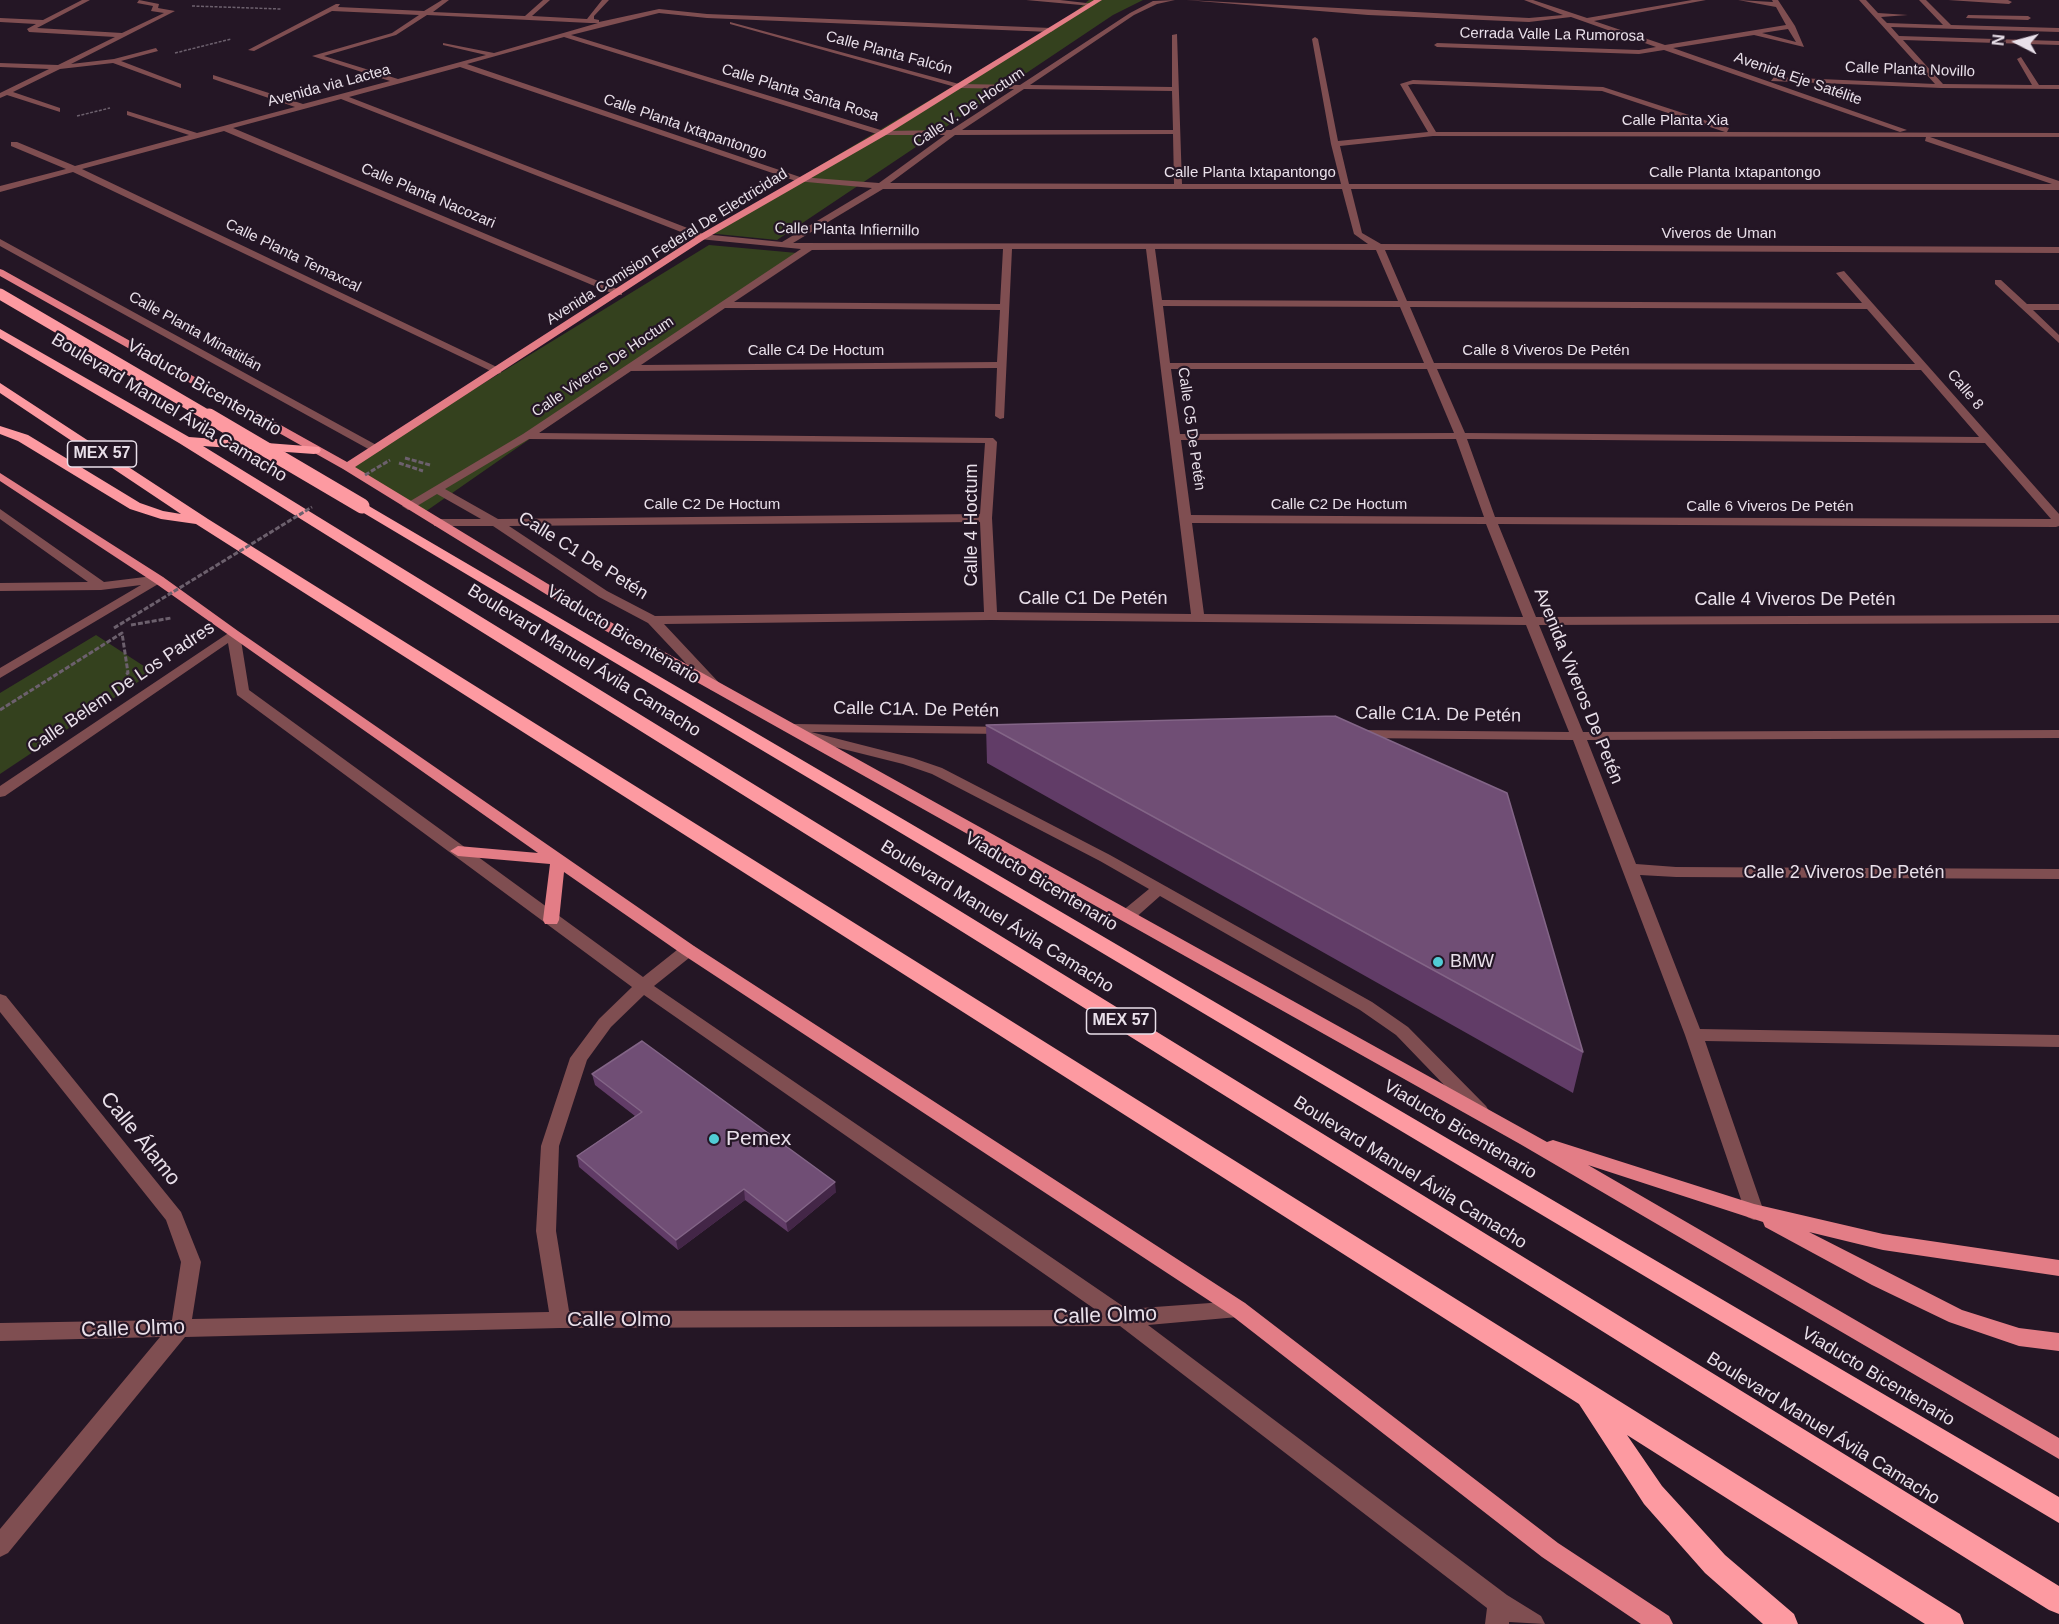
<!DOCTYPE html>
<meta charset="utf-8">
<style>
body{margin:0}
#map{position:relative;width:2059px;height:1624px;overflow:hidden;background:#241625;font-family:Helvetica,sans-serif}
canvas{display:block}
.north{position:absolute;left:1987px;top:12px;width:60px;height:60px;-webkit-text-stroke:4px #241625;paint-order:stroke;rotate:276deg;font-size:16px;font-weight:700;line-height:24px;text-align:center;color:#e9e0ea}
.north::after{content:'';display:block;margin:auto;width:21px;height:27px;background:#e9e0ea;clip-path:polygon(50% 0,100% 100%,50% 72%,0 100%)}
</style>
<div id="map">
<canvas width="2059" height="1624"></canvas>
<div class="north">N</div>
</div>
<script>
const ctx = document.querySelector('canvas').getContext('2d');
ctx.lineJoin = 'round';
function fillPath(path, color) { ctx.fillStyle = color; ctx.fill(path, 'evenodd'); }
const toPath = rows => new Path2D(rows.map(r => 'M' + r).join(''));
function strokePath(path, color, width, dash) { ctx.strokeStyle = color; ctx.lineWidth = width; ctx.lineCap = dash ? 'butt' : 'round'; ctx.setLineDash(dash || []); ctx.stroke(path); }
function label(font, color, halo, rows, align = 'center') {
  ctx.font = font + ' Helvetica,sans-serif'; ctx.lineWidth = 4.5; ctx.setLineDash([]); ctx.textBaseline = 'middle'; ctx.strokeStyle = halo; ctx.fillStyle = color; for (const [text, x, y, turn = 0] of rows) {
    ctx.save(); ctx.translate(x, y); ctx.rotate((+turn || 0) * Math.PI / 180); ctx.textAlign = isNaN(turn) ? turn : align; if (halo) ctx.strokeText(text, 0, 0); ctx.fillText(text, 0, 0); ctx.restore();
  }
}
const green = toPath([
 [1089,0,1143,0,1113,15,777,240,707,233,1069,17],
 [709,245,797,253,422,514,347,467],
 [96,635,153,672,0,774,0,693]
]);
const pathFar1 = toPath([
 [192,6,281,9],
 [175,53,231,39],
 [77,116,110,108]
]);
const path = toPath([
 [405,458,430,465],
 [399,463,423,471],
 [131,625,171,618],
 [0,710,122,633,128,673,125,675]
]);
const minor = toPath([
 [82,0,90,0,37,28,122,33,164,13,151,11,153,6,137,3,139,0,159,4,158,8,175,11,71,64,114,59,156,48,158,51,121,61,181,84,181,88,113,63,60,69,13,92,60,108,60,112,7,95,0,98,0,93,49,69,0,67,0,63,58,65,115,37,29,32,27,29,36,24,0,22,0,18,43,20,82,0],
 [442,0,449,0,433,12,525,16,543,0,550,0,532,16,587,19,602,0,609,0,594,16,594,19,599,20,599,22,659,9,707,14,1051,28,1054,30,1051,32,707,18,659,13,571,35,884,131,951,130,1014,89,959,88,730,24,730,22,959,84,1020,85,1130,13,1153,1,1175,0,1157,4,1134,15,1030,85,1172,87,1172,35,1177,34,1182,184,1341,184,1331,144,1312,39,1315,37,1318,39,1338,141,1428,132,1400,84,1413,80,1603,87,1729,128,1727,132,2059,133,2059,137,1930,137,2059,181,2059,190,1351,189,1362,233,1381,244,2059,247,2059,253,1385,250,1407,301,1862,303,1836,273,1844,271,2059,514,2059,526,2056,527,1498,524,1536,617,2059,615,2059,623,1539,625,1583,732,2059,730,2059,738,1587,740,1636,864,1676,867,2059,869,2059,879,1676,877,1640,875,1700,1029,2059,1035,2059,1047,1705,1041,1764,1212,1761,1217,1754,1220,1747,1217,1685,1035,1573,740,1355,738,1348,734,1355,730,1569,732,1526,625,991,620,664,624,723,687,716,691,711,690,648,623,599,597,493,526,434,526,434,520,438,519,481,519,437,494,412,509,408,510,402,506,523,434,801,249,699,239,341,99,233,128,622,291,622,295,616,295,224,131,82,169,501,369,501,373,497,374,73,172,0,192,0,186,66,169,11,146,11,142,17,142,75,166,189,135,127,115,127,111,197,133,295,107,213,79,213,75,303,104,390,81,312,56,392,33,419,15,332,11,254,51,248,50,336,4,340,4,338,7,424,11,442,0],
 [427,15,590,23,598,23,494,53,443,43,443,45,486,55,398,79,324,56,396,35,427,15],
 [564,37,880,135,945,135,879,183,800,177,467,64,564,37],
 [460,67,796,181,872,188,782,242,703,234,349,97,460,67],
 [1413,84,1602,91,1725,132,1436,132,1408,85,1413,84],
 [1024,89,1172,91,1173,130,962,130,1024,89],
 [1173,134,1174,184,890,183,955,135,1173,134],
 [1433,136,1926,137,1925,141,2052,184,1349,184,1340,146,1433,136],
 [883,189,1342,189,1354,234,1368,244,793,243,883,189],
 [1003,249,1000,304,734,302,812,250,1003,249],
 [1012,249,1146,249,1191,614,997,612,992,518,997,442,993,438,539,433,631,371,997,368,995,416,1000,419,1004,418,1012,249],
 [1155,249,1376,250,1398,301,1162,300,1155,249],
 [1163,306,1400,307,1424,363,1170,363,1163,306],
 [1410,307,1867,309,1915,364,1434,363,1410,307],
 [725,308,1000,310,997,362,641,365,725,308],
 [1171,369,1427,369,1454,433,1180,434,1171,369],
 [1437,369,1921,370,1979,437,1465,433,1437,369],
 [529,439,985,443,980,514,498,519,445,489,529,439],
 [1456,439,1484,517,1191,515,1181,440,1456,439],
 [1467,439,1985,443,2051,519,1495,517,1467,439],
 [980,522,984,612,655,616,607,591,509,526,980,522],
 [1192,523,1486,524,1523,617,1204,614,1192,523],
 [1026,0,1060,0,1095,4,1092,6,1026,0],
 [1186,0,1529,18,1563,15,1524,0,1533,0,1587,18,1692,0,1706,0,1594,21,1665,45,1786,25,1776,7,1738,0,1773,2,1772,0,1778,0,1795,26,1804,47,1754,35,1673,48,1907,130,1900,132,1664,50,1639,54,1437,47,1434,45,1437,43,1639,50,1656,47,1571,17,1529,22,1368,15,1186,0],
 [1788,29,1796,42,1762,33,1788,29],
 [1859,0,1866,0,1878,13,1908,15,1881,17,1887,23,1943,25,1919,0,1926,0,1951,25,2059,28,2059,32,1891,27,1899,36,2059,41,2059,45,1903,40,1943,84,2032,85,2017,59,2021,57,2039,85,2059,85,2059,89,1941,88,1771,81,1774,77,1935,84,1859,0],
 [1948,0,2008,0,2012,2,2009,4,1948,0],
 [1968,15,2028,16,2031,18,2028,20,1966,18,1968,15],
 [0,239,380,447,382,449,380,451,372,451,0,246,0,239],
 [1995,280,2001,280,2027,304,2059,304,2059,310,2033,310,2059,335,2059,343,1995,284,1995,280],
 [0,509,104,582,153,576,163,577,165,580,0,678,0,668,141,585,101,590,0,591,0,583,88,582,0,519,0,509],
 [233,630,240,634,249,690,643,977,682,946,694,946,696,950,694,954,654,986,1127,1309,1238,1301,1245,1303,1248,1309,1245,1315,1238,1317,1148,1325,1507,1595,1541,1616,1545,1624,1509,1622,1509,1624,1485,1624,1487,1608,1120,1326,560,1328,185,1337,8,1553,0,1557,0,1529,160,1337,0,1341,0,1323,172,1320,181,1262,166,1220,0,1012,0,994,6,996,181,1212,201,1262,192,1319,549,1312,536,1231,541,1146,570,1058,599,1019,632,987,237,695,228,643,5,796,0,797,0,786,233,630],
 [644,995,1096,1310,569,1311,556,1231,559,1146,587,1060,611,1027,644,995],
 [794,724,1012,727,1014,730,1007,734,811,732,913,758,942,768,1110,855,1372,1002,1408,1027,1486,1106,1489,1111,1486,1116,1480,1118,1474,1116,1396,1035,1360,1010,1160,896,1133,920,1121,920,1119,916,1121,912,1149,889,1100,861,932,774,903,764,799,738,797,735,799,732,789,731,787,728,794,724]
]);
const major = toPath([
 [1094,0,1102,0,886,135,705,239,355,467,614,624,1547,1142,1553,1140,1754,1204,1883,1234,2059,1260,2059,1276,1883,1250,1809,1232,1962,1310,2019,1328,2059,1333,2059,1351,2019,1346,1949,1322,1872,1285,1765,1227,1763,1222,1588,1165,2059,1438,2059,1459,1520,1144,604,630,343,469,0,276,0,269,3,270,347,462,699,235,880,131,1094,0],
 [0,473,163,577,238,631,694,946,1245,1303,1558,1543,1669,1616,1673,1624,1641,1624,1542,1557,1231,1315,682,954,564,872,559,920,557,924,545,924,543,920,550,864,458,856,450,851,458,846,538,853,155,583,0,481,0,473]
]);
const highway = toPath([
 [0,329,189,437,319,447,321,450,319,453,314,454,203,446,2059,1586,2059,1614,2049,1610,179,443,0,338,0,329],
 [0,383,208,519,1960,1614,1964,1624,1925,1624,1627,1435,1662,1486,1725,1555,1794,1614,1798,1624,1763,1624,1705,1573,1644,1504,1579,1404,196,524,161,519,130,509,18,441,0,434,0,426,28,435,140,503,163,511,181,514,0,393,0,383],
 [362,502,2059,1497,2059,1523,357,509,355,506,362,502]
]);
const pathBridge = toPath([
 [365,475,390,460],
 [114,628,312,507]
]);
const highwayBridgeFar1 = toPath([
 [0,294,212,418]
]);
const highwayBridge = toPath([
 [209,416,362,506]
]);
const wall = toPath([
 [986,725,1583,1052,1573,1093,987,763],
 [592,1074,836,1192,788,1232,745,1200,678,1250,579,1167,577,1156,635,1116,595,1085]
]);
const shadedWall = toPath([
 [835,1182,836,1192,788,1232,786,1222],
 [744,1189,745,1200,678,1250,676,1240]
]);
const building = toPath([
 [1335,716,1507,793,1583,1052,986,725,1335,716],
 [642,1041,835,1182,786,1222,744,1189,676,1240,577,1156,642,1112,592,1074,642,1041]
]);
const markers = [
 [1438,962,6,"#51ccd5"],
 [714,1139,6,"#51ccd5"]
];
const farStreetnames = [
 ["Cerrada Valle La Rumorosa",1552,35,1],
 ["Calle Planta Falcón",889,53,15],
 ["Calle Planta Novillo",1910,70,2],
 ["Avenida Eje Satélite",1798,79,19],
 ["Avenida via Lactea",329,86,-15],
 ["Calle Planta Santa Rosa",800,93,17],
 ["Calle V. De Hoctum",969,108,-34],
 ["Calle Planta Xia",1675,121],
 ["Calle Planta Ixtapantongo",685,127,19],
 ["Calle Planta Ixtapantongo",1250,173],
 ["Calle Planta Ixtapantongo",1735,173],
 ["Calle Planta Nacozari",428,196,23],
 ["Calle Planta Infiernillo",847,230,1],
 ["Viveros de Uman",1719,234],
 ["Avenida Comision Federal De Electricidad",667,247,-32],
 ["Calle Planta Temaxcal",293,256,26],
 ["Calle Planta Minatitlán",195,332,29],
 ["Calle C4 De Hoctum",816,351],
 ["Calle 8 Viveros De Petén",1546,351],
 ["Calle Viveros De Hoctum",603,367,-34],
 ["Calle 8",1965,390,50],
 ["Calle C5 De Petén",1191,429,82],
 ["Calle C2 De Hoctum",712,505],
 ["Calle C2 De Hoctum",1339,505],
 ["Calle 6 Viveros De Petén",1770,507]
];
const shields = [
 [102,454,69],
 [1121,1021,69]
];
const shieldNames = [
 ["MEX 57",102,454],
 ["MEX 57",1121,1021]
];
const streetNames = [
 ["Viaducto Bicentenario",204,388,30],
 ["Boulevard Manuel Ávila Camacho",169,408,31],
 ["Calle 4 Hoctum",972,525,-90],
 ["Calle C1 De Petén",583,556,32],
 ["Calle C1 De Petén",1093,599],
 ["Calle 4 Viveros De Petén",1795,600],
 ["Viaducto Bicentenario",623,635,31],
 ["Boulevard Manuel Ávila Camacho",584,661,32],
 ["Avenida Viveros De Petén",1578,686,68],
 ["Calle Belem De Los Padres",121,688,-34],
 ["Calle C1A. De Petén",916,710,1],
 ["Calle C1A. De Petén",1438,715,1],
 ["Calle 2 Viveros De Petén",1844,873],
 ["Viaducto Bicentenario",1041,882,31],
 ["Boulevard Manuel Ávila Camacho",997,917,32],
 ["Viaducto Bicentenario",1460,1130,31],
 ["Boulevard Manuel Ávila Camacho",1410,1173,32],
 ["Viaducto Bicentenario",1878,1377,31],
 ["Boulevard Manuel Ávila Camacho",1823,1429,32]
];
const poiNames = [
 ["BMW",1450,962]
];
const nearStreetnames = [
 ["Calle Álamo",140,1139,51],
 ["Calle Olmo",1105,1316,-2],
 ["Calle Olmo",619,1320],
 ["Calle Olmo",133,1329,-2]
];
const nearPoinames = [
 ["Pemex",726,1139]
];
fillPath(green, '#34411e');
strokePath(pathFar1, '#6c606d', 1.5, [3, 1.5]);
strokePath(path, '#6c606d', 3, [5, 2]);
fillPath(minor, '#7f4e51');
fillPath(major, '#e37d86');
fillPath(highway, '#fd9aa1');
strokePath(pathBridge, '#6c606d', 3, [5, 2]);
strokePath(highwayBridgeFar1, '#fd9aa1', 11);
strokePath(highwayBridge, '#fd9aa1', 15);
fillPath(wall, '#613c67');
fillPath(shadedWall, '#432647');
fillPath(building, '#704e75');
strokePath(building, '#836587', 1.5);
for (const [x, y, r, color] of markers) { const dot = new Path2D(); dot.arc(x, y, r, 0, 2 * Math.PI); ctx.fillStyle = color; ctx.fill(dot); strokePath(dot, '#241625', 2); }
label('15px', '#e9e0ea', '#241625', farStreetnames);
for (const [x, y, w] of shields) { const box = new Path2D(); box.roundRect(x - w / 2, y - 13, w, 26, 4.5); ctx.fillStyle = '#241625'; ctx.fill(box); strokePath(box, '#e9e0ea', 1.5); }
label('bold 16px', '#e9e0ea', null, shieldNames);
label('18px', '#e9e0ea', '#241625', streetNames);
label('18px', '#e9e0ea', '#241625', poiNames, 'left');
label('21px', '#e9e0ea', '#241625', nearStreetnames);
label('21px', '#e9e0ea', '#241625', nearPoinames, 'left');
</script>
